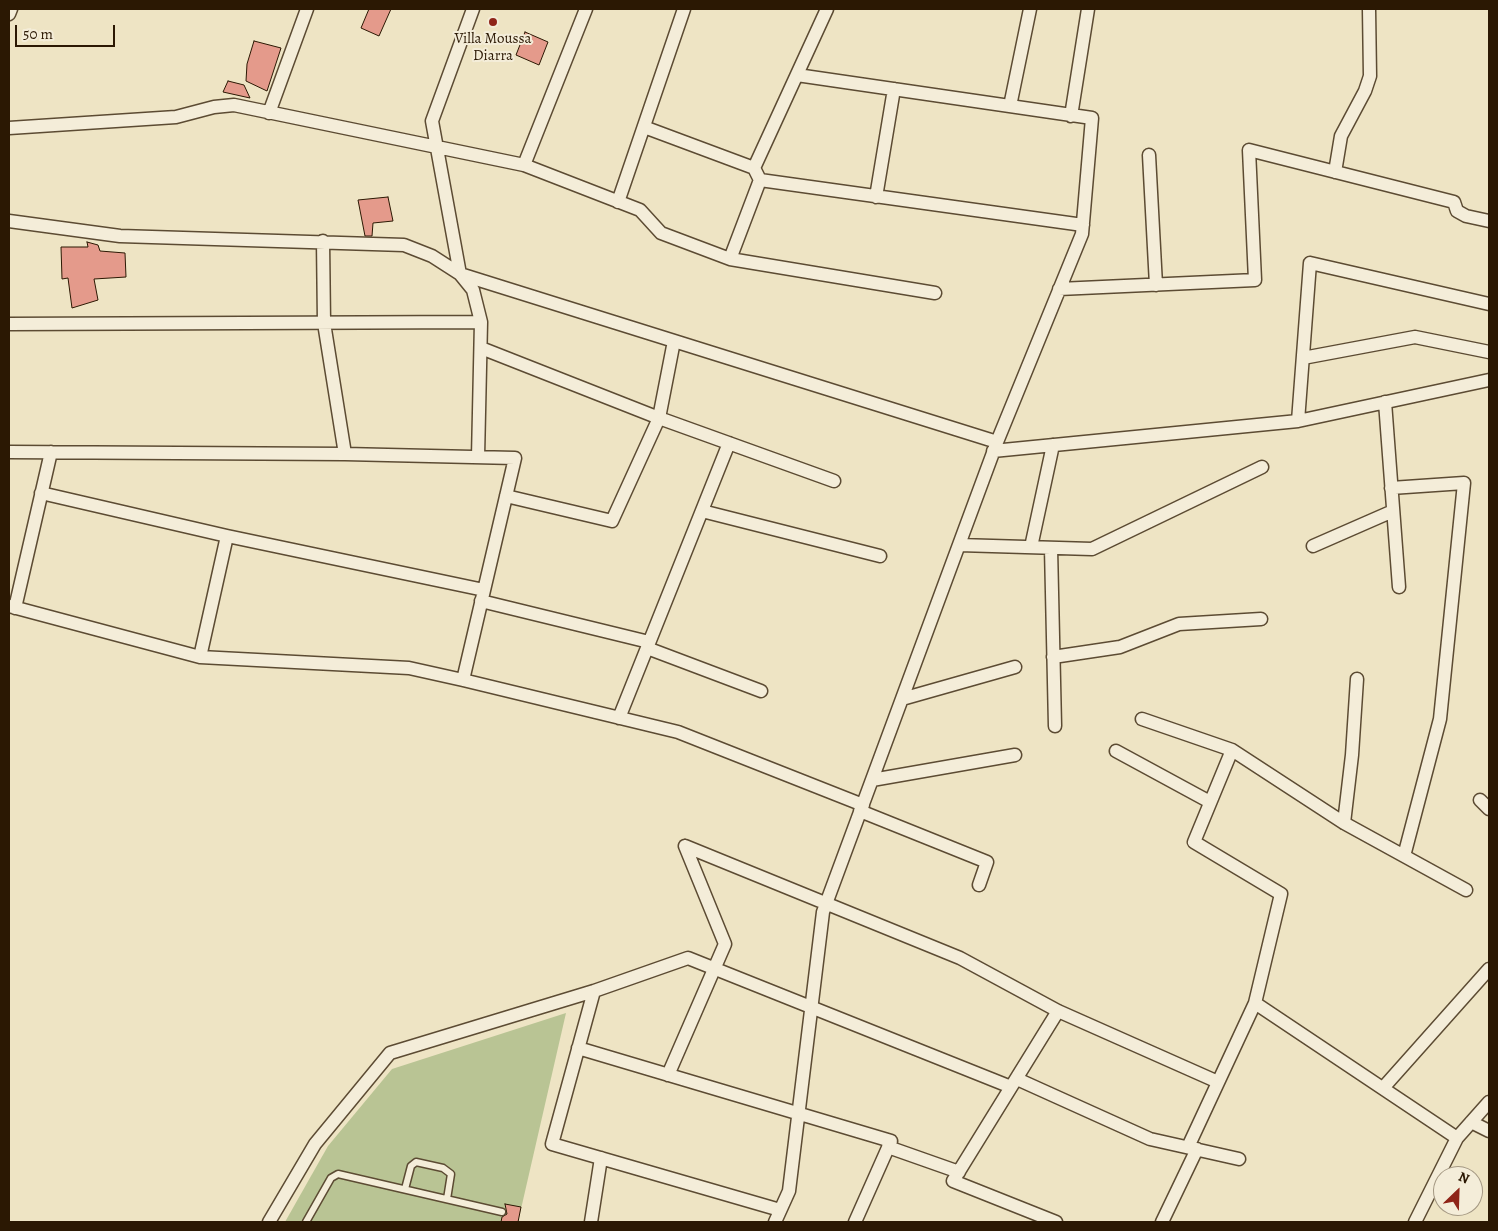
<!DOCTYPE html>
<style>
body{margin:0}
#map{position:relative;width:1498px;height:1231px;overflow:hidden;background:#eee4c4;font-family:Alegreya,serif}
canvas{display:block}
.frame{position:absolute;inset:0;border:10px solid #2b1803;pointer-events:none}
.north{position:absolute;left:1433px;top:1166px;width:50px;height:50px;box-sizing:border-box;background:#f4edd9;border:1px solid #a49883;border-radius:50%;rotate:24deg;font-size:14px;font-weight:700;line-height:20px;text-align:center;color:#2b1803}
.north::after{content:'';display:block;margin:auto;width:18px;height:22px;background:#8f2418;clip-path:polygon(50% 0,100% 100%,50% 72%,0 100%)}
.scale{position:absolute;left:15px;top:25px;width:100px;height:22px;box-sizing:border-box;border:2px solid #2b1803;border-top:0;padding-left:6px;font-size:15px;line-height:18px;white-space:nowrap;color:#2b1803;-webkit-text-stroke:4px #f4edd9;paint-order:stroke}
</style>
<div id="map">
<canvas width="1498" height="1231"></canvas>
<div class="frame"></div>
<div class="north">N</div>
<div class="scale">50 m</div>
</div>
<script>
const ctx = document.querySelector('canvas').getContext('2d');
ctx.lineJoin = 'round';
function fillPath(path, color) { ctx.fillStyle = color; ctx.fill(path, 'evenodd'); }
const toPath = rows => new Path2D(rows.map(r => 'M' + r).join(''));
function strokePath(path, color, width, dash) { ctx.strokeStyle = color; ctx.lineWidth = width; ctx.lineCap = dash ? 'butt' : 'round'; ctx.setLineDash(dash || []); ctx.stroke(path); }
function label(font, color, halo, rows, align = 'center') {
  ctx.font = font + ' Alegreya,serif'; ctx.lineWidth = 4; ctx.setLineDash([]); ctx.textBaseline = 'middle'; ctx.strokeStyle = halo; ctx.fillStyle = color; for (const [text, x, y, turn = 0] of rows) {
    ctx.save(); ctx.translate(x, y); ctx.rotate((+turn || 0) * Math.PI / 180); ctx.textAlign = isNaN(turn) ? turn : align; if (halo) ctx.strokeText(text, 0, 0); ctx.fillText(text, 0, 0); ctx.restore();
  }
}
const green = toPath([
 [566,1013,518,1222,285,1222,328,1146,392,1069]
]);
const building = toPath([
 [369,9,391,9,379,36,361,28,369,9],
 [525,32,548,42,539,65,516,55,525,32],
 [254,41,281,48,267,91,246,81,247,64,254,41],
 [228,81,244,85,250,98,223,92,228,81],
 [388,197,393,221,373,223,372,236,365,236,358,200,388,197],
 [87,242,98,245,100,251,125,253,126,277,94,279,98,300,72,308,68,278,62,279,61,247,88,247,87,242],
 [505,1204,521,1207,518,1222,501,1222,502,1217,507,1214,505,1204]
]);
const lane = toPath([
 [405,1189,411,1166,416,1162,443,1168,451,1174,447,1199],
 [306,1222,331,1178,338,1174,502,1212]
]);
const street = toPath([
 [473,9,432,121,460,274,473,290,481,322,478,457],
 [9,14,11,9],
 [1010,106,1030,9],
 [269,113,307,9],
 [1071,116,1088,9],
 [644,127,754,168,760,180,730,259],
 [9,128,176,117,214,107,234,105,524,165,640,210,661,233,730,259,935,293],
 [1149,155,1156,285],
 [524,165,586,9],
 [754,168,827,9],
 [1335,172,1341,136,1365,91,1370,76,1369,9],
 [760,180,1083,225],
 [876,197,894,89],
 [618,202,684,9],
 [9,221,120,236,404,245,432,256,460,274,997,442,1082,234,1092,118,797,75],
 [323,241,324,323,345,454],
 [1059,289,1255,280,1249,150,1454,202,1457,211,1466,216,1489,221],
 [9,324,481,322],
 [481,348,659,418,834,481],
 [1303,358,1415,337,1489,352],
 [1385,402,1399,587],
 [1298,421,1310,263,1489,304],
 [993,451,1298,421,1489,380],
 [9,452,345,454,515,458,463,680],
 [1391,488,1464,483,1440,719,1404,856],
 [41,493,227,536,484,590],
 [506,496,612,521,659,418,674,341],
 [702,511,880,556],
 [959,545,1092,549,1262,467],
 [1313,546,1393,511],
 [1031,547,1053,445],
 [1051,548,1055,726],
 [481,601,649,642],
 [9,606,200,657,409,668,463,680,678,732,863,805],
 [15,608,51,452],
 [647,648,761,691],
 [200,657,227,536],
 [1053,657,1120,647,1179,624,1261,619],
 [902,699,1015,667],
 [619,718,729,443],
 [1142,719,1232,750,1344,823,1466,890],
 [1116,751,1210,802],
 [872,780,1015,755],
 [1480,800,1489,809],
 [860,811,987,862,979,885],
 [1344,823,1352,755,1357,679],
 [685,846,960,958,1058,1011,1218,1082],
 [594,991,552,1144,780,1210],
 [1255,1003,1457,1138],
 [578,1048,891,1141,855,1222],
 [668,1075,725,944,685,846],
 [1017,1079,1150,1139,1239,1159],
 [1383,1088,1489,969],
 [1471,1122,1489,1131],
 [888,1147,959,1172],
 [1188,1147,1255,1003,1281,894,1194,842,1232,750],
 [269,1222,315,1144,390,1053,594,991,688,958,1011,1087],
 [591,1222,601,1158],
 [775,1222,789,1191,823,912,997,442],
 [1056,1222,953,1181,1058,1011],
 [1162,1222,1197,1149],
 [1415,1222,1457,1138,1489,1102]
]);
const markers = [
 [493,22,5,"#8f2418"]
];
const poiNames = [
 ["Villa Moussa",493,39],
 ["Diarra",493,56]
];
fillPath(green, '#b9c494');
fillPath(building, '#e49a8b');
strokePath(building, '#2b1803', 1);
strokePath(lane, '#5c4b33', 9);
strokePath(street, '#5c4b33', 15);
strokePath(lane, '#f4edd9', 6);
strokePath(street, '#f4edd9', 12);
for (const [x, y, r, color] of markers) { const dot = new Path2D(); dot.arc(x, y, r, 0, 2 * Math.PI); ctx.fillStyle = color; ctx.fill(dot); strokePath(dot, '#f4edd9', 2); }
label('15px', '#2b1803', '#f4edd9', poiNames);
</script>
